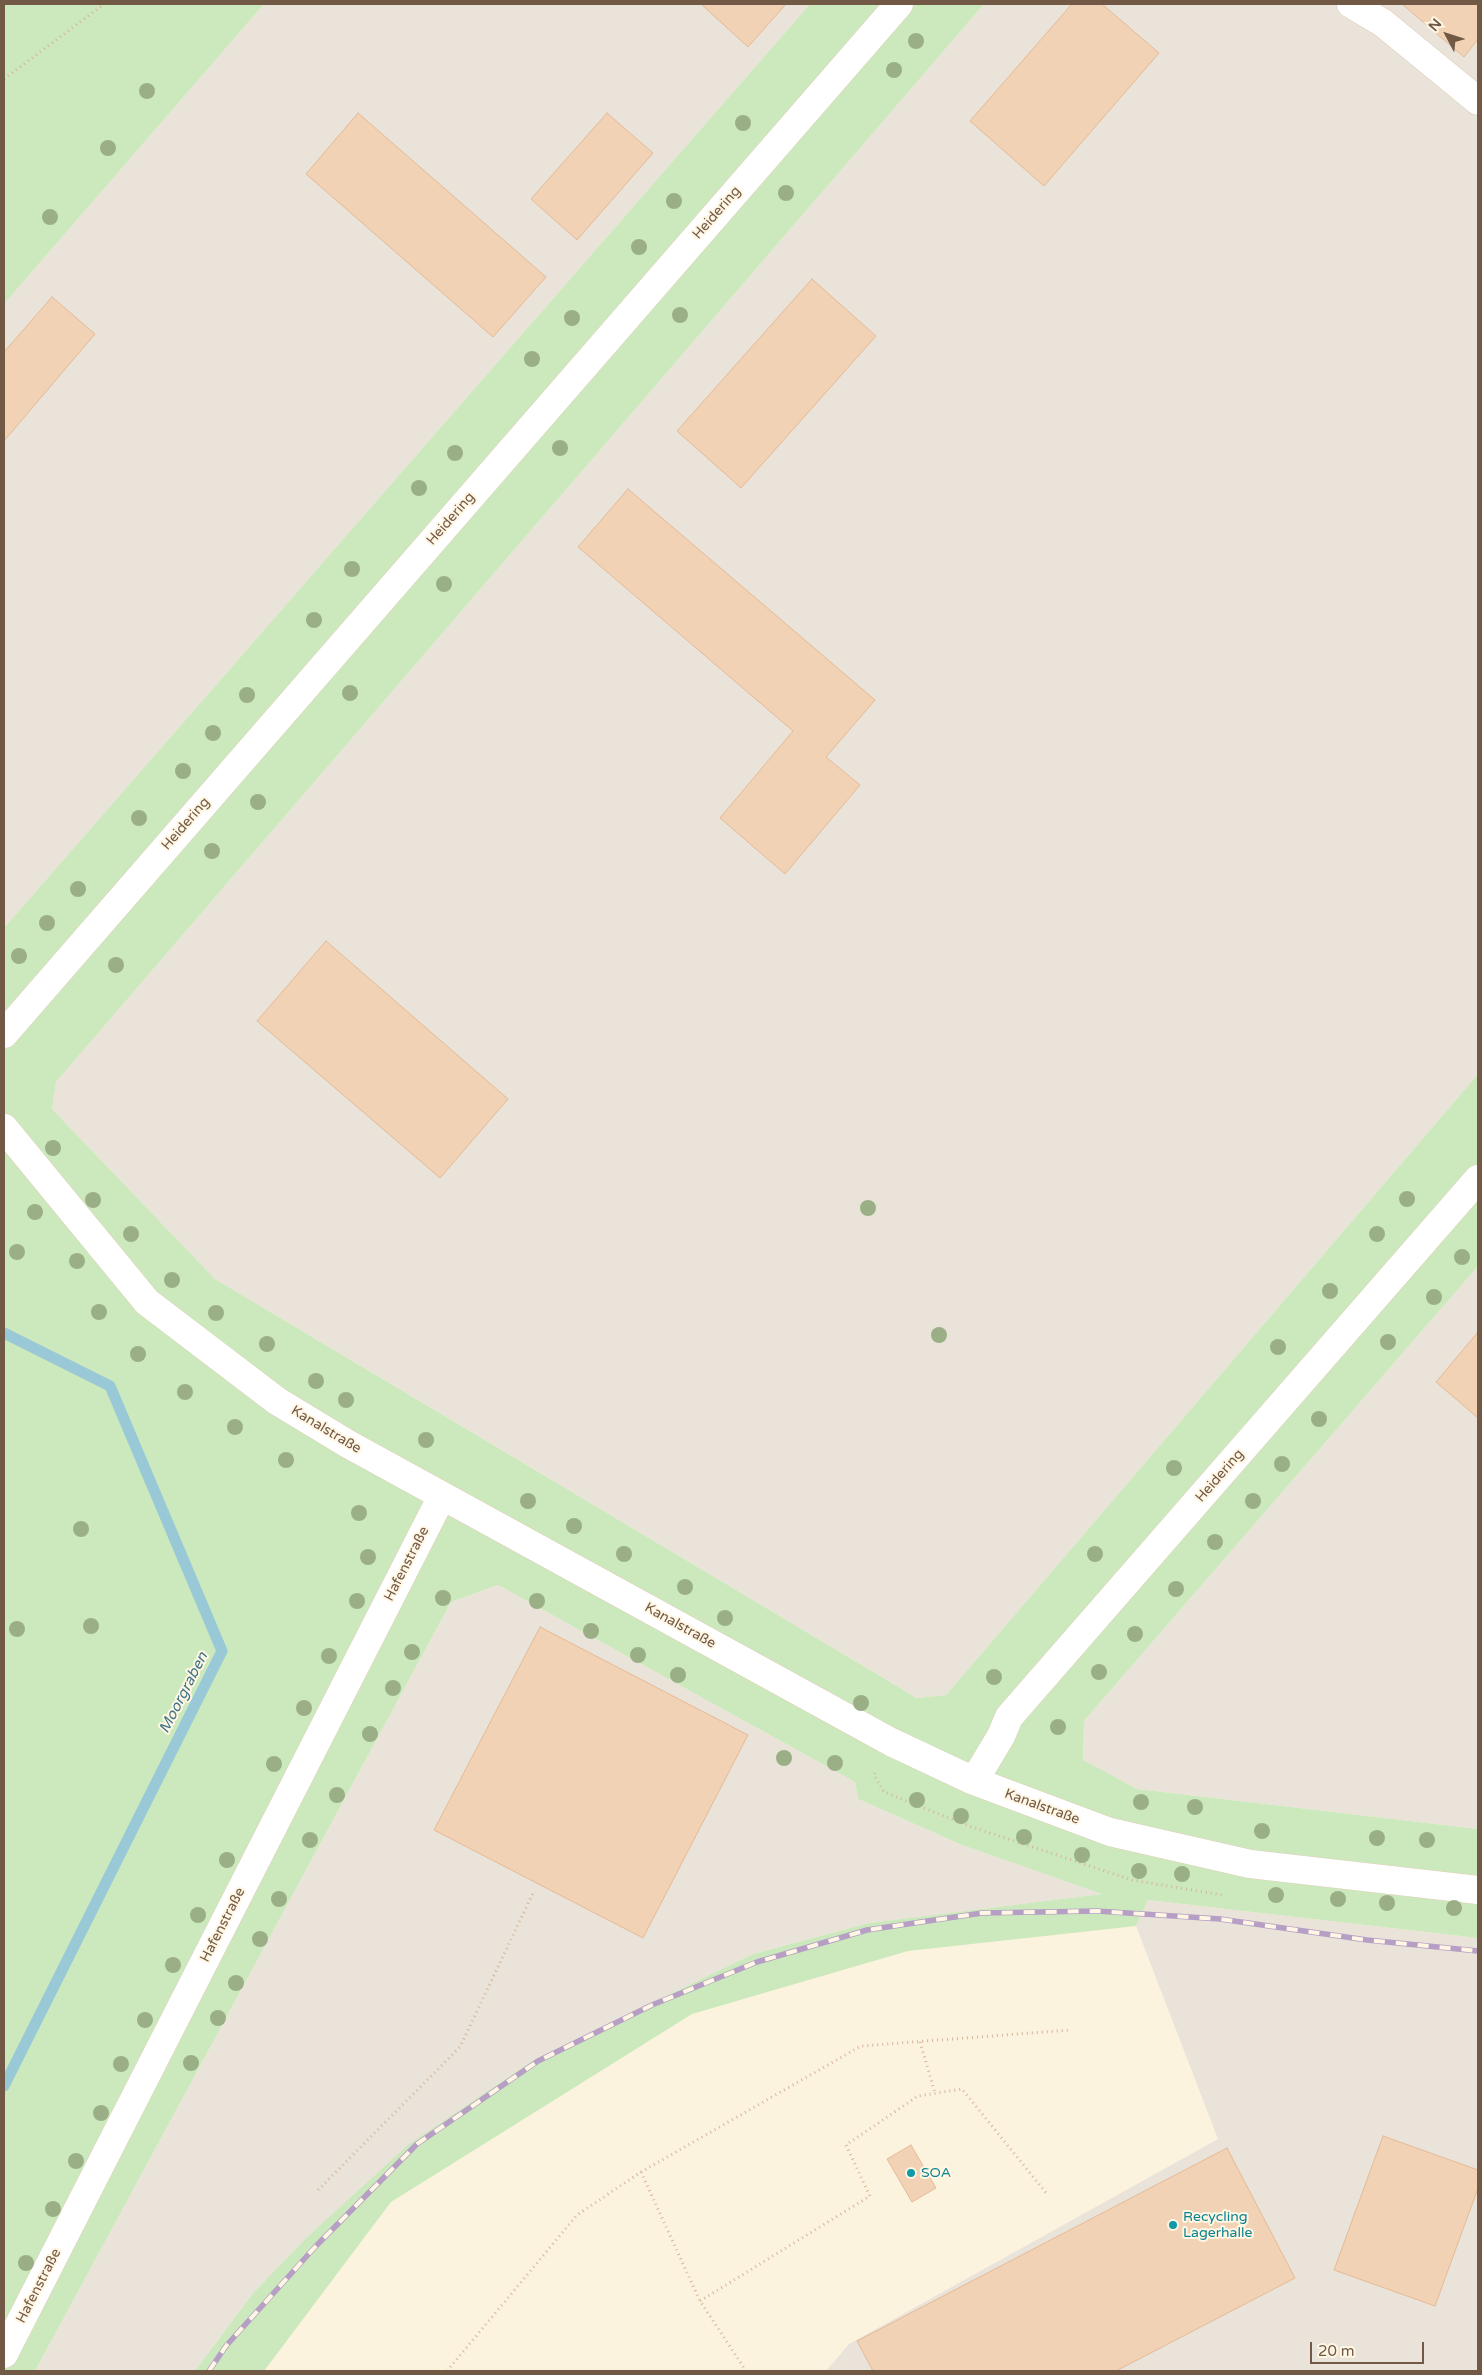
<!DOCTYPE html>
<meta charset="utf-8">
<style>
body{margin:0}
#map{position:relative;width:1482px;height:2375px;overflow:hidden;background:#fcf3de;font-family:"Varela Round",sans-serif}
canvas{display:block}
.frame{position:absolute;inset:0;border:5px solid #725946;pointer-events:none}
.north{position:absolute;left:1422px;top:10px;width:50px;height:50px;-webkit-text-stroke:4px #fff7e4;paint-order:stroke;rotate:310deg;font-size:14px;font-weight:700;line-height:20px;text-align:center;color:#725946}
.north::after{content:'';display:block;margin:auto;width:18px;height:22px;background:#725946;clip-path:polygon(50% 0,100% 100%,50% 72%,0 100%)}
.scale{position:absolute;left:1310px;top:2342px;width:114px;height:22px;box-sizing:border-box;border:2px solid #725946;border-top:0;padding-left:6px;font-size:15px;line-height:18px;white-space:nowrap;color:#725946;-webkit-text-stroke:4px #fff7e4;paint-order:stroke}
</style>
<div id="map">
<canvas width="1482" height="2375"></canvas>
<div class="frame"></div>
<div class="north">N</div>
<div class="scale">20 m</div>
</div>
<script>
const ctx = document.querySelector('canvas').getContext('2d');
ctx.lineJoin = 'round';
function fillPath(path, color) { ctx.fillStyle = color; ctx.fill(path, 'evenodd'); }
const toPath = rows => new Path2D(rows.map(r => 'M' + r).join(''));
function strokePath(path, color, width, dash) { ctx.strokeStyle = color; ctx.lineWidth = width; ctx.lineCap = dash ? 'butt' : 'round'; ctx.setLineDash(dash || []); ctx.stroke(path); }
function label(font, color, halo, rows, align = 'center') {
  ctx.font = font + ' "Varela Round",sans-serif'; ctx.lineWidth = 4; ctx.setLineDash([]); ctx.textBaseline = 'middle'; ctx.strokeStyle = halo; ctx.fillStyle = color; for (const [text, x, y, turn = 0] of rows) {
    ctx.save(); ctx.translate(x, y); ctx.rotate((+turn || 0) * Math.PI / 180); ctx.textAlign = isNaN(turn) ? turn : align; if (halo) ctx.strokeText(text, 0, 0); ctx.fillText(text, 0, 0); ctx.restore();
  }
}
const industrial = toPath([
 [264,4,810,4,4,928,4,304],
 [984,4,1478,4,1478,1074,946,1695,917,1698,215,1279,52,1109,56,1082],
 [1478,1266,1478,1829,1137,1789,1083,1761,1084,1721],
 [498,1585,855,1782,858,1799,962,1845,1103,1894,869,1923,753,1954,532,2061,409,2145,307,2237,253,2293,195,2371,35,2371,451,1602],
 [1148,1900,1478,1938,1478,2371,826,2371,849,2344,1218,2139,1136,1926]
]);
const green = toPath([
 [4,4,264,4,4,304],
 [810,4,984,4,56,1082,52,1109,215,1279,917,1698,946,1695,1478,1074,1478,1266,1084,1721,1083,1760,1137,1789,1478,1829,1478,1938,1148,1900,1136,1926,908,1951,692,2014,391,2202,264,2371,195,2371,253,2293,307,2237,408,2145,532,2061,753,1954,869,1923,1102,1894,962,1845,858,1799,855,1782,498,1585,451,1602,35,2371,4,2371,4,928]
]);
const stream = toPath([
 [4,1333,110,1386,222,1651,4,2086]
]);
const building = toPath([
 [701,4,786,4,748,47,701,4],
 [1072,4,1102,4,1159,53,1044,186,970,121,1072,4],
 [1402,4,1478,4,1478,39,1464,57,1402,4],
 [358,113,546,277,493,337,306,174,358,113],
 [607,113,653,153,577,240,531,199,607,113],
 [812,279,876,336,741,488,677,431,812,279],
 [52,297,95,334,4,441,4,352,52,297],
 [628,489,875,700,826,757,860,785,785,874,720,818,793,731,578,547,628,489],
 [326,941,508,1099,440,1178,257,1021,326,941],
 [1478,1332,1478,1418,1436,1382,1478,1332],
 [540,1627,748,1735,643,1938,434,1830,540,1627],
 [1383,2136,1478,2170,1478,2188,1435,2306,1334,2270,1383,2136],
 [911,2145,936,2188,912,2202,887,2159,911,2145],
 [1227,2148,1295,2278,1116,2371,873,2371,857,2341,1227,2148]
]);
const path = toPath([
 [4,79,104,4],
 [875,1773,874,1775,884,1792,969,1826,1132,1880,1222,1895],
 [920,2042,935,2093],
 [641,2172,700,2301,746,2371],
 [318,2190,460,2047,534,1891],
 [700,2301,870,2196,846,2145,918,2096,962,2089,1047,2194],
 [447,2371,577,2215,641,2172,861,2046,1070,2030]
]);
const minor = toPath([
 [1351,4,1383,23,1478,101],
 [4,1034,899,4],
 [4,1128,147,1302,277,1401,348,1444,891,1742,974,1781,1110,1832,1250,1864,1478,1890],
 [974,1781,1001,1736,1009,1717,1478,1179],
 [4,2354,442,1496]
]);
const rail = toPath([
 [209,2371,226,2346,315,2247,417,2144,538,2061,652,2005,757,1962,867,1930,982,1913,1097,1911,1220,1919,1367,1940,1478,1951]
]);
const trees = [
 [916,41],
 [894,70],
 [147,91],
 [743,123],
 [108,148],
 [786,193],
 [674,201],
 [50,217],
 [639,247],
 [680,315],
 [572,318],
 [532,359],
 [560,448],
 [455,453],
 [419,488],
 [352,569],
 [444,584],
 [314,620],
 [350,693],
 [247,695],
 [213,733],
 [183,771],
 [258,802],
 [139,818],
 [212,851],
 [78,889],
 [47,923],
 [19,956],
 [116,965],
 [53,1148],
 [1407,1199],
 [93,1200],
 [868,1208],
 [35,1212],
 [131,1234],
 [1377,1234],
 [17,1252],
 [1462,1257],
 [77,1261],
 [172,1280],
 [1330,1291],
 [1434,1297],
 [99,1312],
 [216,1313],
 [939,1335],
 [1388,1342],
 [267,1344],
 [1278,1347],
 [138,1354],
 [316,1381],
 [185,1392],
 [346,1400],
 [1319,1419],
 [235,1427],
 [426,1440],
 [286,1460],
 [1282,1464],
 [1174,1468],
 [528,1501],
 [1253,1501],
 [359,1513],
 [574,1526],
 [81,1529],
 [1215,1542],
 [624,1554],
 [1095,1554],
 [368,1557],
 [685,1587],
 [1176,1589],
 [443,1598],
 [357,1601],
 [537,1601],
 [725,1618],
 [91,1626],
 [17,1629],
 [591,1631],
 [1135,1634],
 [412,1652],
 [638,1655],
 [329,1656],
 [1099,1672],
 [678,1675],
 [994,1677],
 [393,1688],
 [861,1703],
 [304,1708],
 [1058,1727],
 [370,1734],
 [784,1758],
 [835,1763],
 [274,1764],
 [337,1795],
 [917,1800],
 [1141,1802],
 [1195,1807],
 [961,1816],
 [1262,1831],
 [1024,1837],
 [1377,1838],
 [310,1840],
 [1427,1840],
 [1082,1855],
 [227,1860],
 [1139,1871],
 [1182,1874],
 [1276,1895],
 [279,1899],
 [1338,1899],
 [1387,1903],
 [1454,1908],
 [198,1915],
 [260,1939],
 [173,1965],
 [236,1983],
 [218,2018],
 [145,2020],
 [191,2063],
 [121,2064],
 [101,2113],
 [76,2161],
 [53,2209],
 [26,2263]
];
const markers = [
 [911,2173,5,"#0f9aa8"],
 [1173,2225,5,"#0f9aa8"]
];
const streetNames = [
 ["Heidering",717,213,-49],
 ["Heidering",451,519,-49],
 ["Heidering",186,824,-49],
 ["Kanalstraße",326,1430,31],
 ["Heidering",1220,1476,-49],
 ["Hafenstraße",407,1564,-63],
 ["Kanalstraße",680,1626,29],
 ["Kanalstraße",1042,1807,20],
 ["Hafenstraße",223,1925,-63],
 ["Hafenstraße",39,2286,-63]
];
const cultureNames = [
 ["SOA",921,2173],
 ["Recycling",1183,2217],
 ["Lagerhalle",1183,2233]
];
const waterNames = [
 ["Moorgraben",184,1693,-63]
];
fillPath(industrial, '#eae3da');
fillPath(green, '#cce9bd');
strokePath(stream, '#99c9d7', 11);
fillPath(building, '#f2d2b5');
strokePath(building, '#e5ba96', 1);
strokePath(minor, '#e0cfba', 29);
strokePath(path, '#d6b699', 3, [1, 4]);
strokePath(minor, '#fff', 28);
strokePath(rail, '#b69ec4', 5.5);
strokePath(rail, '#fff7e4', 4, [11]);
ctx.fillStyle = '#9baf86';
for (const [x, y] of trees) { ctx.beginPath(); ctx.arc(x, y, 8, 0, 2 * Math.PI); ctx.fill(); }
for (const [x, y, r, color] of markers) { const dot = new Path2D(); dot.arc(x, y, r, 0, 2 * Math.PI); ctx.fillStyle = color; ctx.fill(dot); strokePath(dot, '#fff7e4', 2); }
label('14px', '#725946', '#fff7e4', streetNames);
label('14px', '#0d838f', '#fff7e4', cultureNames, 'left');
label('italic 15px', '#407586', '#fff7e4', waterNames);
</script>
